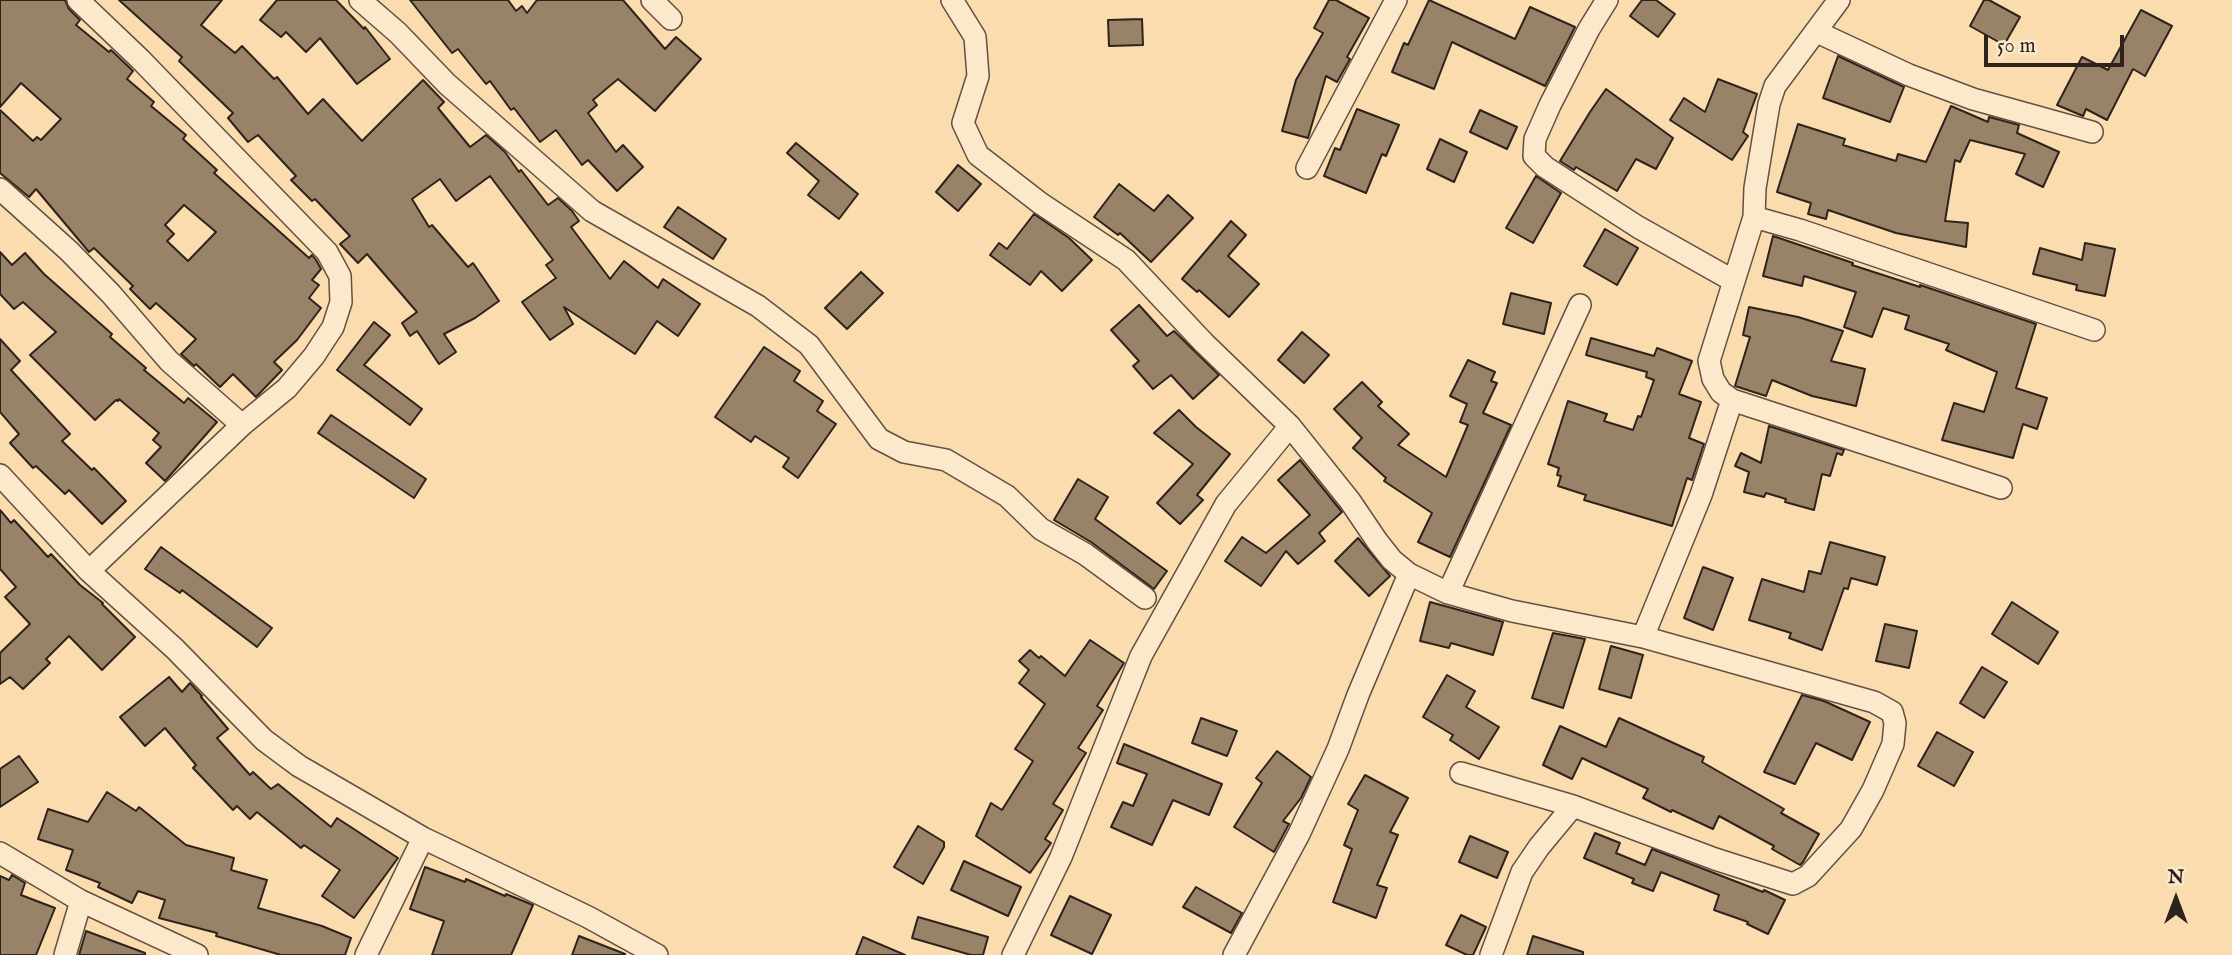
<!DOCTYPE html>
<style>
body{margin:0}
#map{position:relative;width:2232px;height:955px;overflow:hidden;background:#fadcaf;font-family:"IM FELL English",serif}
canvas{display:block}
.north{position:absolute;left:2141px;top:864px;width:70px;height:70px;-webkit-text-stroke:5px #fce8cb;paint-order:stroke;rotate:0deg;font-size:19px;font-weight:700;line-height:28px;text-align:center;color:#2e231c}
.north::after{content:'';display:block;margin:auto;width:24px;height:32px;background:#2e231c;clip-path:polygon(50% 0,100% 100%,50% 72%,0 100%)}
.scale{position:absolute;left:1984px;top:35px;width:140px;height:32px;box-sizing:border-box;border:4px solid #2e231c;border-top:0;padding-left:9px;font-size:21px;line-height:24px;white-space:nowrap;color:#2e231c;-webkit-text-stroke:5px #fce8cb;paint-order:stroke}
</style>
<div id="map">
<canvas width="2232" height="955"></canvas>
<div class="north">N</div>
<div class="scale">50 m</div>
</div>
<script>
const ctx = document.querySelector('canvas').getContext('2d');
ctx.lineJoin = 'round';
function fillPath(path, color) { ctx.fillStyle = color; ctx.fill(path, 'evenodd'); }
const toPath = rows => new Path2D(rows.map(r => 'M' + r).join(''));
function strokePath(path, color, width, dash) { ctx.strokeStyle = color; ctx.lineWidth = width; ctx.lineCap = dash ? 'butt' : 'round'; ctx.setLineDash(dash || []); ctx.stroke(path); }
const building = toPath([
 [0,0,65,0,69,9,80,20,76,25,109,52,111,50,133,71,127,79,154,102,151,106,186,135,183,139,217,170,214,173,309,258,312,255,316,260,321,269,312,280,319,285,309,298,321,308,297,340,274,362,282,370,256,397,233,374,220,387,196,364,194,366,181,354,196,339,156,303,150,309,130,289,133,286,94,248,89,252,36,189,29,197,0,173,0,110,33,141,37,137,41,140,61,119,21,83,0,107,0,0],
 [184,205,216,232,188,261,167,241,174,234,165,225,184,205],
 [119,0,222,0,201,25,235,53,242,46,274,79,277,77,308,114,323,99,362,141,423,80,444,102,438,108,470,147,486,135,505,152,519,172,521,170,548,205,558,198,572,211,579,221,571,227,610,279,624,261,658,288,663,279,700,304,678,336,657,321,635,354,564,307,573,324,550,340,522,302,556,278,546,265,553,260,490,176,456,201,440,179,412,199,429,227,432,225,468,267,473,263,499,301,475,318,444,334,456,352,439,364,417,331,410,336,402,323,417,312,367,254,358,263,340,244,350,236,315,199,312,201,291,180,296,176,258,135,248,142,228,118,233,113,179,61,182,57,119,0],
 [277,0,336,0,364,29,365,27,390,59,357,84,320,38,306,52,286,32,281,37,260,20,277,0],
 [410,0,508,0,516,11,522,6,527,13,537,0,623,0,665,49,676,37,701,59,655,111,618,79,593,100,597,105,588,113,616,152,623,145,643,167,617,191,588,160,582,165,556,130,540,142,514,108,511,110,490,81,486,84,458,49,452,53,410,0],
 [1329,0,1336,0,1369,18,1347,57,1350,59,1337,82,1326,76,1308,138,1282,131,1296,80,1323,33,1314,28,1329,0],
 [1429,0,1515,39,1530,7,1575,27,1545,86,1452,42,1434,89,1392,72,1404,43,1408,45,1429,0],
 [1642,0,1656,0,1675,14,1658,37,1630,16,1642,0],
 [1984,0,1989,0,2020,17,2004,45,1970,26,1984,0],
 [2141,10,2172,26,2145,76,2133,69,2107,120,2086,109,2083,116,2057,105,2082,57,2108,70,2141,10],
 [1142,19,1143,45,1109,46,1108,20,1142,19],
 [1838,56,1904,87,1890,122,1823,98,1838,56],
 [1718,79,1757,94,1743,132,1748,136,1732,160,1670,120,1684,98,1705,112,1718,79],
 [1606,89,1673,138,1656,169,1636,159,1617,191,1576,167,1574,170,1560,161,1590,112,1606,89],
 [1951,106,1988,122,1989,117,2019,125,2017,133,2059,152,2043,187,2016,174,2025,154,1970,140,1960,162,1955,160,1945,221,1968,223,1966,247,1896,233,1828,210,1826,219,1808,214,1811,203,1777,192,1798,124,1845,139,1843,145,1896,161,1898,154,1926,162,1951,106],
 [1357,109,1399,125,1386,156,1382,154,1366,193,1324,176,1335,148,1340,150,1357,109],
 [1480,110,1517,127,1507,149,1470,132,1480,110],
 [1440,139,1467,152,1454,182,1427,169,1440,139],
 [796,143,858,194,839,219,808,195,819,181,787,153,796,143],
 [958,165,981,184,958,211,936,192,958,165],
 [1536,176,1561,193,1533,243,1506,228,1536,176],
 [1119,184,1154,211,1168,195,1193,218,1151,262,1120,233,1118,235,1094,217,1119,184],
 [678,207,726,239,713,259,664,227,678,207],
 [1034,214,1069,238,1092,260,1062,291,1041,271,1030,285,990,255,999,243,1007,249,1034,214],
 [1231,221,1246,235,1228,256,1259,284,1229,317,1199,290,1197,292,1182,279,1231,221],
 [1605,229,1638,248,1617,285,1584,266,1605,229],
 [1773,236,1853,263,1852,265,1920,287,1920,285,2036,324,2016,388,2047,398,2037,429,2023,424,2013,458,1942,440,1954,403,1984,412,1997,372,1946,350,1949,344,1905,329,1909,316,1883,308,1872,337,1844,327,1856,292,1804,276,1802,286,1763,276,1773,236],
 [2085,243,2115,249,2105,296,2076,290,2077,285,2033,274,2040,248,2082,260,2085,243],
 [0,252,12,265,25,253,44,274,112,334,110,337,146,368,144,370,184,403,188,398,217,422,165,481,146,463,161,447,153,440,159,433,119,399,118,401,116,400,95,420,30,355,56,332,23,302,14,309,0,294,0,252],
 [861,272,883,293,847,329,825,308,861,272],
 [1511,293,1551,303,1544,334,1503,324,1511,293],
 [1139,305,1167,336,1174,331,1219,375,1193,399,1171,375,1153,389,1133,366,1139,361,1111,330,1139,305],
 [1749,307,1798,317,1843,331,1831,361,1865,369,1856,406,1812,396,1772,380,1766,396,1735,386,1750,337,1743,335,1749,307],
 [374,322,390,335,364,365,422,409,410,425,337,370,374,322],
 [1302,332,1329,355,1304,383,1278,360,1302,332],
 [1591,338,1654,356,1657,348,1692,361,1679,394,1701,402,1689,438,1704,444,1692,480,1687,478,1672,526,1584,500,1586,495,1558,486,1561,476,1557,475,1559,468,1548,464,1568,401,1607,414,1604,421,1633,430,1638,416,1641,417,1654,380,1646,377,1647,372,1586,355,1591,338],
 [0,339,20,361,11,370,70,434,62,441,92,470,94,468,126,501,102,524,69,490,65,494,36,466,33,468,10,443,19,434,0,412,0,339],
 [764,347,800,371,794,381,823,401,817,411,836,424,798,478,783,467,789,458,755,436,751,442,715,417,764,347],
 [1468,360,1495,372,1491,381,1497,383,1483,413,1511,425,1450,557,1418,542,1432,513,1384,481,1386,478,1353,448,1362,438,1334,409,1362,382,1382,402,1378,406,1409,434,1398,445,1446,477,1468,425,1460,422,1467,404,1450,396,1468,360],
 [1179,410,1196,427,1230,454,1197,495,1203,500,1180,524,1157,503,1193,464,1154,433,1179,410],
 [331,415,426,479,414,498,318,433,331,415],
 [1769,426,1844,450,1842,455,1837,453,1830,476,1822,474,1814,510,1785,502,1786,499,1766,493,1764,497,1744,492,1749,472,1735,466,1741,453,1761,463,1769,426],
 [1300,460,1342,512,1319,533,1325,541,1298,564,1286,551,1261,586,1225,561,1242,537,1266,553,1310,515,1278,480,1300,460],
 [1078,479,1108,497,1095,519,1167,571,1154,589,1091,542,1054,520,1078,479],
 [0,510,11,523,14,520,48,557,51,554,80,585,103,603,102,604,135,637,102,670,69,636,46,659,50,663,23,689,10,677,0,684,0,653,30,624,5,597,16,587,0,569,0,510],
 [1358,538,1390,576,1369,596,1335,561,1358,538],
 [1830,542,1885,557,1877,585,1851,578,1848,589,1844,588,1822,650,1789,638,1791,633,1749,620,1762,579,1804,592,1809,571,1821,574,1830,542],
 [161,547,272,628,257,647,182,590,180,593,145,569,161,547],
 [1703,567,1733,578,1713,630,1684,618,1703,567],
 [1430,602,1503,622,1493,655,1451,643,1449,648,1420,641,1430,602],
 [2012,602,2058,632,2038,664,1992,634,2012,602],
 [1885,624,1917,631,1909,668,1876,661,1885,624],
 [1553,633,1585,639,1563,708,1532,698,1553,633],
 [1090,640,1124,663,1097,706,1103,710,1078,748,1086,753,1053,804,1063,810,1045,839,1051,843,1030,873,976,836,991,803,1002,810,1033,761,1015,749,1045,704,1019,683,1029,670,1019,661,1030,650,1039,658,1041,656,1065,676,1090,640],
 [1611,646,1643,655,1631,698,1599,689,1611,646],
 [1982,667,2007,682,1984,718,1960,703,1982,667],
 [1447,675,1475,691,1466,707,1499,727,1479,759,1450,740,1453,735,1423,717,1447,675],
 [169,677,182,692,190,683,202,696,201,697,228,729,217,738,250,775,253,772,271,789,278,784,331,827,337,818,398,858,354,918,322,896,340,870,304,845,301,848,257,812,250,819,237,806,233,810,193,768,196,765,165,728,145,746,120,717,169,677],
 [1802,695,1824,701,1870,722,1852,760,1816,743,1795,784,1764,772,1802,695],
 [1201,718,1237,731,1227,756,1192,743,1201,718],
 [1619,718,1704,757,1702,762,1784,809,1781,813,1819,834,1803,862,1800,865,1772,849,1774,846,1719,816,1713,829,1672,810,1671,812,1643,798,1648,789,1582,758,1572,779,1543,765,1560,726,1606,747,1619,718],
 [1937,732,1973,752,1954,786,1918,766,1937,732],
 [1124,744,1222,784,1209,815,1173,800,1152,845,1111,827,1123,802,1133,806,1147,774,1117,763,1124,744],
 [1277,751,1311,777,1301,798,1283,821,1289,824,1274,852,1234,827,1262,783,1256,778,1277,751],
 [19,756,38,782,0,807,0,769,19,756],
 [1365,775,1408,798,1390,832,1398,835,1377,885,1387,888,1376,918,1333,902,1352,849,1344,845,1358,810,1348,804,1365,775],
 [107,792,136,811,139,807,186,845,234,858,231,870,267,880,258,908,322,926,351,938,345,955,281,955,216,936,217,933,159,918,165,900,138,891,132,903,98,887,100,883,66,870,73,850,38,839,48,809,88,822,107,792],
 [918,826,944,842,944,847,923,884,894,867,918,826],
 [1595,833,1620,843,1616,853,1645,865,1652,849,1763,892,1764,890,1785,900,1768,934,1747,924,1748,922,1714,910,1719,895,1661,872,1653,891,1632,883,1634,879,1584,858,1595,833],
 [1470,836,1508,852,1497,878,1459,862,1470,836],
 [964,861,1021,887,1008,916,951,890,964,861],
 [425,867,465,882,466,879,505,896,506,894,533,905,511,955,432,955,444,921,410,909,425,867],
 [12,875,25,883,21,895,55,908,36,955,0,955,0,876,9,880,12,875],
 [1196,887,1242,913,1231,933,1183,907,1196,887],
 [1070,896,1111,915,1092,954,1051,935,1070,896],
 [1461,915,1486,927,1473,955,1467,955,1446,945,1461,915],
 [918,917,988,937,983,955,971,955,912,938,918,917],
 [86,931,145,953,145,955,79,955,86,931],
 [579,936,625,954,625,955,572,955,579,936],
 [1533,936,1583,952,1583,955,1527,955,1533,936],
 [863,937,905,955,856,955,863,937]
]);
const minor = toPath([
 [78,0,140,59,327,252,340,276,341,302,333,327,314,356,287,388,242,425,89,571],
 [360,0,398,33,447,84,592,211,758,306,809,345,879,439,904,452,946,460,1007,496,1041,529,1085,554,1145,598],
 [652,0,671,19],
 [952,0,975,37,978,76,963,123,978,155,1040,203,1126,260,1204,343,1290,426,1350,501,1377,541,1392,560,1409,574,1448,593,1512,611,1643,637,1874,702,1892,712,1895,723,1893,744,1873,790,1851,829,1808,876,1793,884,1715,859,1573,806,1461,773],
 [1607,0,1589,29,1550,105,1535,139,1534,156,1545,167,1638,227,1732,280],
 [1817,32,1909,75,1973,99,2092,132],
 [1307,168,1396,0],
 [0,189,69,251,111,294,169,361,242,425],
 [1754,217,1800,230,2094,330],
 [1732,400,2001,488],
 [0,475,89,571,175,649,264,740,299,766,423,838,588,917,657,955],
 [1448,593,1580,305],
 [1643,637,1701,495,1732,400,1721,392,1713,379,1709,361,1754,217,1755,188,1769,104,1775,86,1839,0],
 [0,853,81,901,197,955],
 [65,955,81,901],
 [366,955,423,838],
 [1013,955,1061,857,1141,656,1226,504,1290,426],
 [1234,955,1299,834,1338,749,1358,695,1409,574],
 [1491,955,1522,872,1539,847,1573,806]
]);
fillPath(building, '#988368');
strokePath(building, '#2e231c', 2);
strokePath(minor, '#615141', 24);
strokePath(minor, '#fce8cb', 21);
</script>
